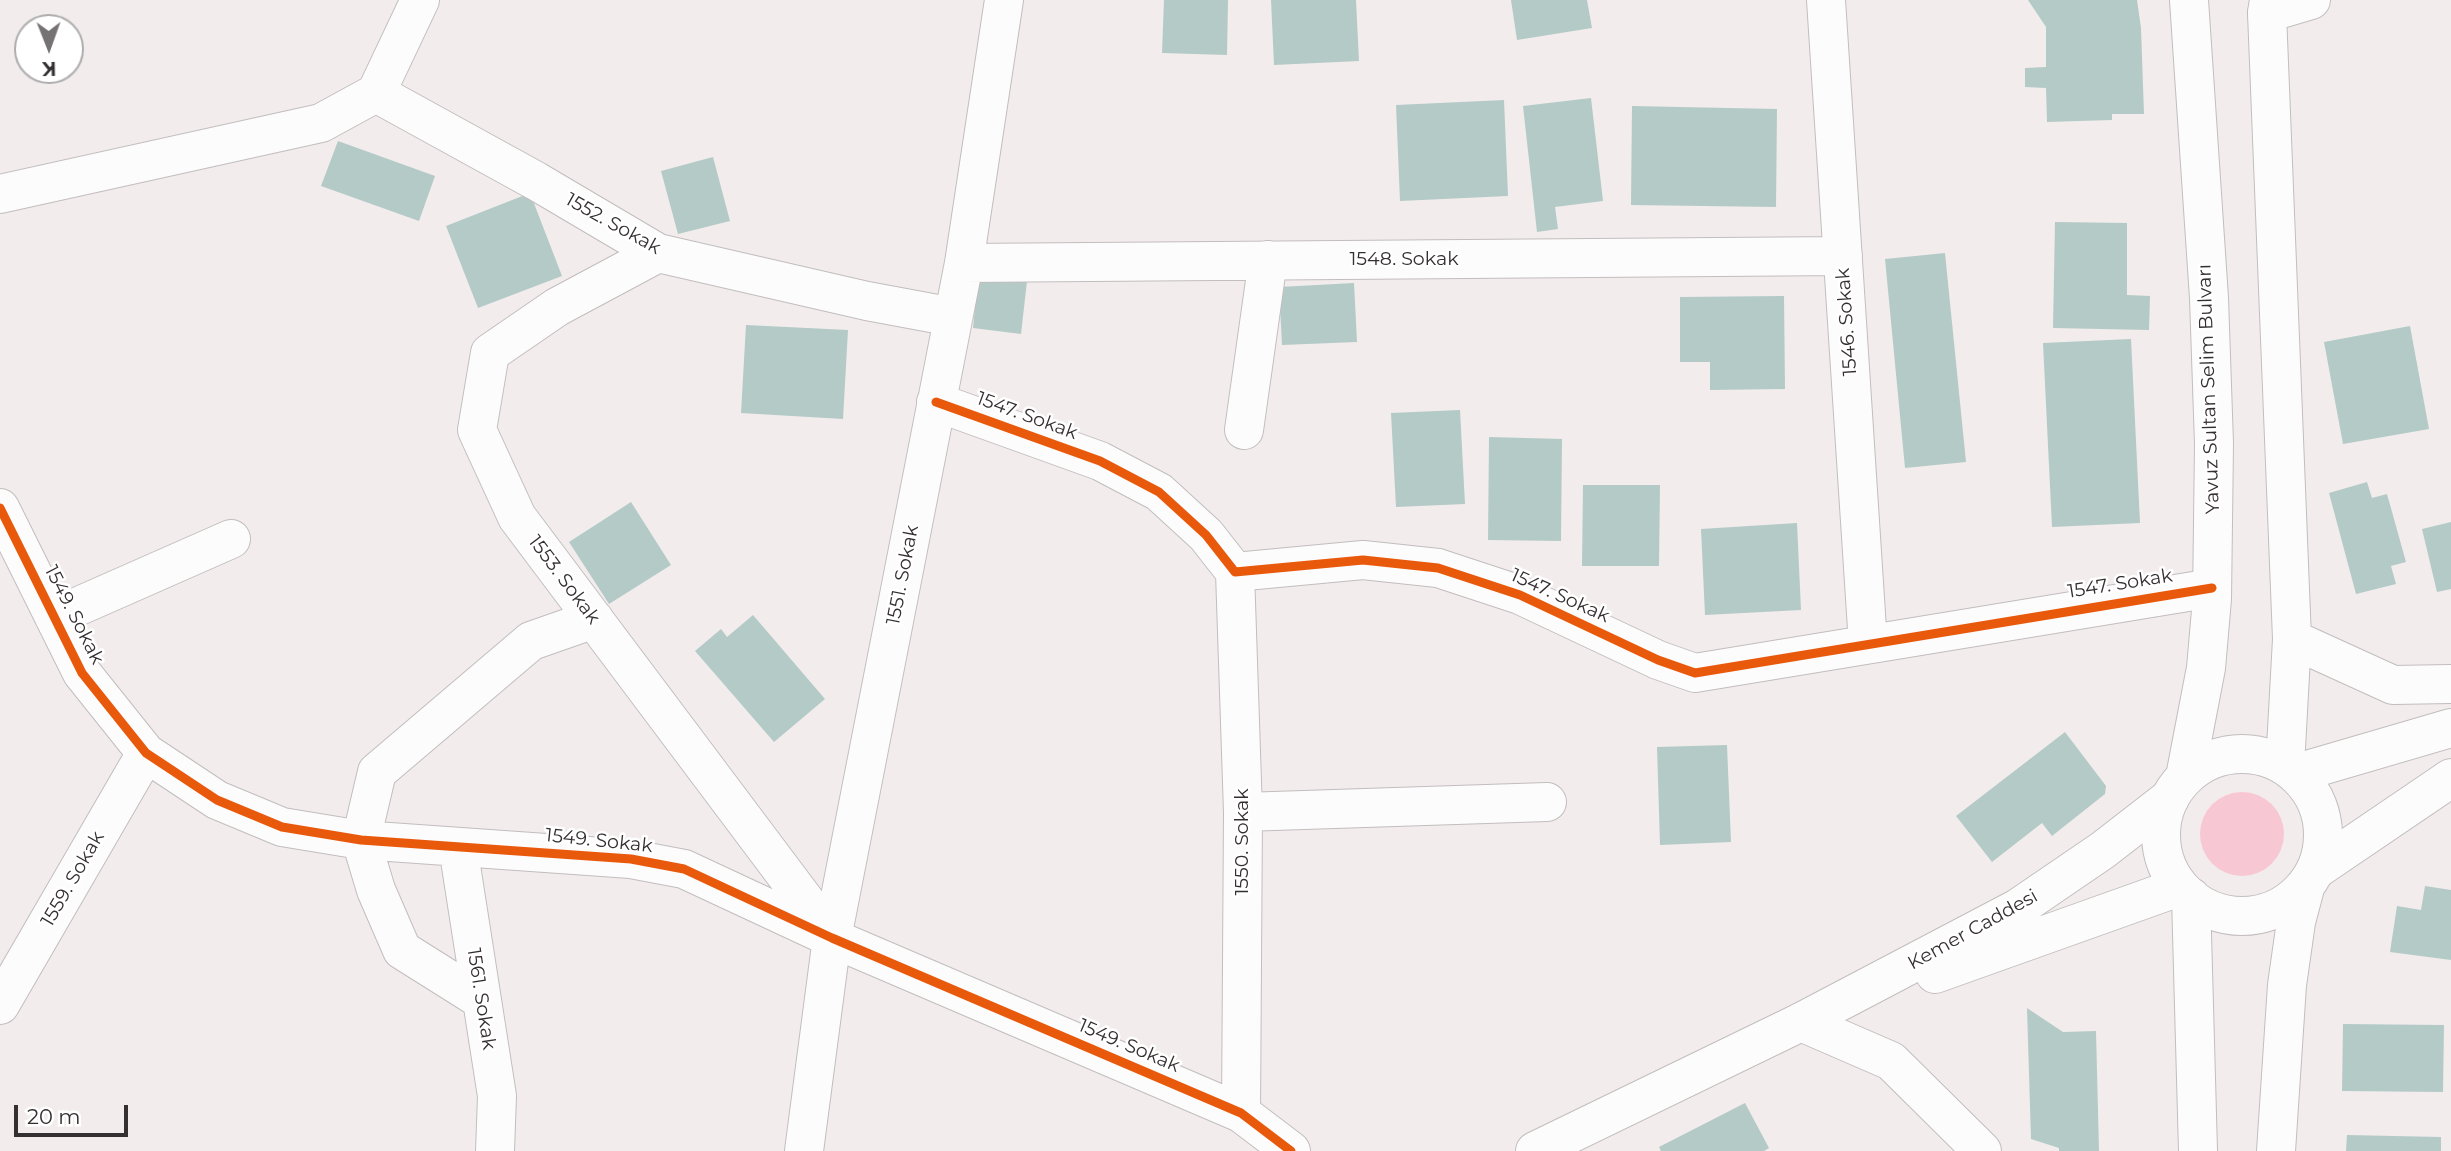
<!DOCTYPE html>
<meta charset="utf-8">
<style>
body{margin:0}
#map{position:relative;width:2451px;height:1151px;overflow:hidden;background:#f2eced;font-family:Montserrat,sans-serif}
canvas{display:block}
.north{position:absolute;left:14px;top:14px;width:70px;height:70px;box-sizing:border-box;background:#fff;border:2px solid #aeacac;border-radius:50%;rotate:179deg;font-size:19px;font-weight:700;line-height:28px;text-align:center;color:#342f30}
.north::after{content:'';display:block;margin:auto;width:24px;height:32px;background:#767172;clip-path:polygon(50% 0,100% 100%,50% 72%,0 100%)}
.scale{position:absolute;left:14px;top:1105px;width:114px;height:32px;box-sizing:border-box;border:4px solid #342f30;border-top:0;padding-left:9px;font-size:21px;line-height:24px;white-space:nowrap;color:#342f30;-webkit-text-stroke:5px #fff;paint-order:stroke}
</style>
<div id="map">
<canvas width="2451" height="1151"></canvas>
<div class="north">K</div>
<div class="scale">20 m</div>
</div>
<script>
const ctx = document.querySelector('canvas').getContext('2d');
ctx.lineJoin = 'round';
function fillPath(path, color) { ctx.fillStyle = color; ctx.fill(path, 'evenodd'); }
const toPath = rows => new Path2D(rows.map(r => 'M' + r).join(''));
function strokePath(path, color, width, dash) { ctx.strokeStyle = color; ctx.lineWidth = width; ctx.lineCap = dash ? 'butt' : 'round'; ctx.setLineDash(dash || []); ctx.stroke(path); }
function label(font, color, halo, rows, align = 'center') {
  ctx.font = font + ' Montserrat,sans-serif'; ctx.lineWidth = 5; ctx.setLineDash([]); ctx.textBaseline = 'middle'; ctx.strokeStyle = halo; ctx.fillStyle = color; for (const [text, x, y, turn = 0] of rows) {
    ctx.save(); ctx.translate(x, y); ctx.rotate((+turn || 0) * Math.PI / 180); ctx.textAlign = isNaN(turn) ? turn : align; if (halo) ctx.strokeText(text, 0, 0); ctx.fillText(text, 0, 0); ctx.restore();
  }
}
const green = toPath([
 '2200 834a42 42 0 1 1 84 0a42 42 0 1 1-84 0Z'
]);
const building = toPath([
 [1164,0,1228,0,1227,55,1162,53],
 [1271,0,1356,0,1359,61,1274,65],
 [1511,0,1587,0,1592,28,1517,40],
 [2028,0,2137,0,2141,28,2144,114,2112,114,2112,120,2047,122,2046,88,2025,87,2025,68,2046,67,2046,27],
 [1591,98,1603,201,1555,207,1558,229,1537,232,1523,106],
 [1504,100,1508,196,1400,201,1396,105],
 [1632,106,1777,109,1776,207,1631,205],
 [338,141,435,176,419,221,321,186],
 [713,157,730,221,678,234,661,171],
 [530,193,562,276,478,308,446,226],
 [2055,222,2127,223,2127,295,2150,296,2149,330,2053,328],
 [1945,253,1966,462,1905,468,1885,259],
 [978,277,1027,281,1021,334,973,328],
 [1354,283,1357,342,1282,345,1279,287],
 [1784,296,1785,389,1710,390,1710,362,1680,362,1680,297],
 [746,325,848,330,843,419,741,413],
 [2410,326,2429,429,2343,444,2324,342],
 [2131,339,2140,523,2052,527,2043,343],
 [1460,410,1465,504,1396,507,1391,413],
 [1489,437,1562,439,1561,541,1488,540],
 [2367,482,2372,498,2387,494,2406,562,2391,566,2396,584,2356,594,2329,493],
 [1583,485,1660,485,1659,566,1582,566],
 [631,502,671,565,609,604,569,542],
 [2451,522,2451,589,2437,592,2422,529],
 [1797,523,1801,610,1705,615,1701,529],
 [753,615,825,699,774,742,695,651,721,629,727,637],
 [2065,732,2106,786,2105,794,2052,836,2042,823,1992,862,1956,816],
 [1727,745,1731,842,1660,845,1657,747],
 [2425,886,2451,890,2451,960,2390,952,2397,906,2421,910],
 [2027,1008,2063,1032,2096,1031,2099,1151,2059,1151,2059,1148,2031,1139],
 [2343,1024,2444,1025,2443,1092,2342,1091],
 [1745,1103,1769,1148,1764,1151,1661,1151,1659,1147],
 [2347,1135,2441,1137,2441,1151,2346,1151]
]);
const minor = toPath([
 [420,0,376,93,536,181,658,253,867,301,953,317],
 [1826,0,1868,644],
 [2267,13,2311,0],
 [0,194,321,123,376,93],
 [658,253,557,307,490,353,477,430,517,517,830,934],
 [964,263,1843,256],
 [936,402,1100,461,1159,492,1206,535,1235,572,1363,560,1438,568,1520,595,1658,660,1695,673,2212,588],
 [1244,430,1268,260],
 [0,508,82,673,146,753,217,800,282,827,361,840,631,859,684,869,832,938,1241,1113,1291,1151],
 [1235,572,1243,812,1241,1113],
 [54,617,231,539],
 [1243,812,1547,802],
 [458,847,497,1096,495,1151],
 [480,999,402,950,376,890,361,840,377,772,531,641,594,619],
 [0,1005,146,753],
 [1801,1022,1891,1061,1982,1151],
 [804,1151,832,938,964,263,1004,0]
]);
const tertiary = toPath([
 [2297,773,2451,728],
 [2317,869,2451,778],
 [1935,974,2179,887],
 [1535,1151,1801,1022,2018,908,2103,850,2170,798]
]);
const secondary = toPath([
 [2269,0,2267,13,2292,639,2285,766],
 [2292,639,2393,685,2451,684],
 '2161 835a81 81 0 1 1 162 0a81 81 0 1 1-162 0Z',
 [2185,777,2206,668,2212,599,2214,444,2209,298,2189,0],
 [2191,897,2198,1151],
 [2276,1151,2287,985,2296,922,2305,888]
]);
const cycleway = toPath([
 [936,402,1100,461,1159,492,1206,535,1235,572,1363,560,1438,568,1520,595,1658,660,1695,673,2212,588],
 [0,508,82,673,146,753,217,800,282,827,361,840,631,859,684,869,832,938,1241,1113,1291,1151]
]);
const streetNames = [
 ["1552. Sokak",613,224,29],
 ["1548. Sokak",1404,259],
 ["1546. Sokak",1847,322,-94],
 ["Yavuz Sultan Selim Bulvarı",2209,389,-92],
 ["1547. Sokak",1027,416,20],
 ["1551. Sokak",903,575,-79],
 ["1553. Sokak",564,580,53],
 ["1547. Sokak",2120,584,-9],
 ["1547. Sokak",1560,596,24],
 ["1549. Sokak",74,615,63],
 ["1549. Sokak",599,841,6],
 ["1550. Sokak",1242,842,-90],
 ["1559. Sokak",73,879,-60],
 ["Kemer Caddesi",1973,930,-29],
 ["1561. Sokak",481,999,81],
 ["1549. Sokak",1129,1046,23]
];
fillPath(green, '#f8c7d4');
fillPath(building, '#b4cac6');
strokePath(minor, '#c2bdbe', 40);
strokePath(tertiary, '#c2bdbe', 40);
strokePath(secondary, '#c2bdbe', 40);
strokePath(minor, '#fdfcfc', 38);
strokePath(tertiary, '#fdfcfc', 38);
strokePath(secondary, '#fdfcfc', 38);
strokePath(cycleway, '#e8590c', 9);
label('19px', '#342f30', '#fff', streetNames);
</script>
